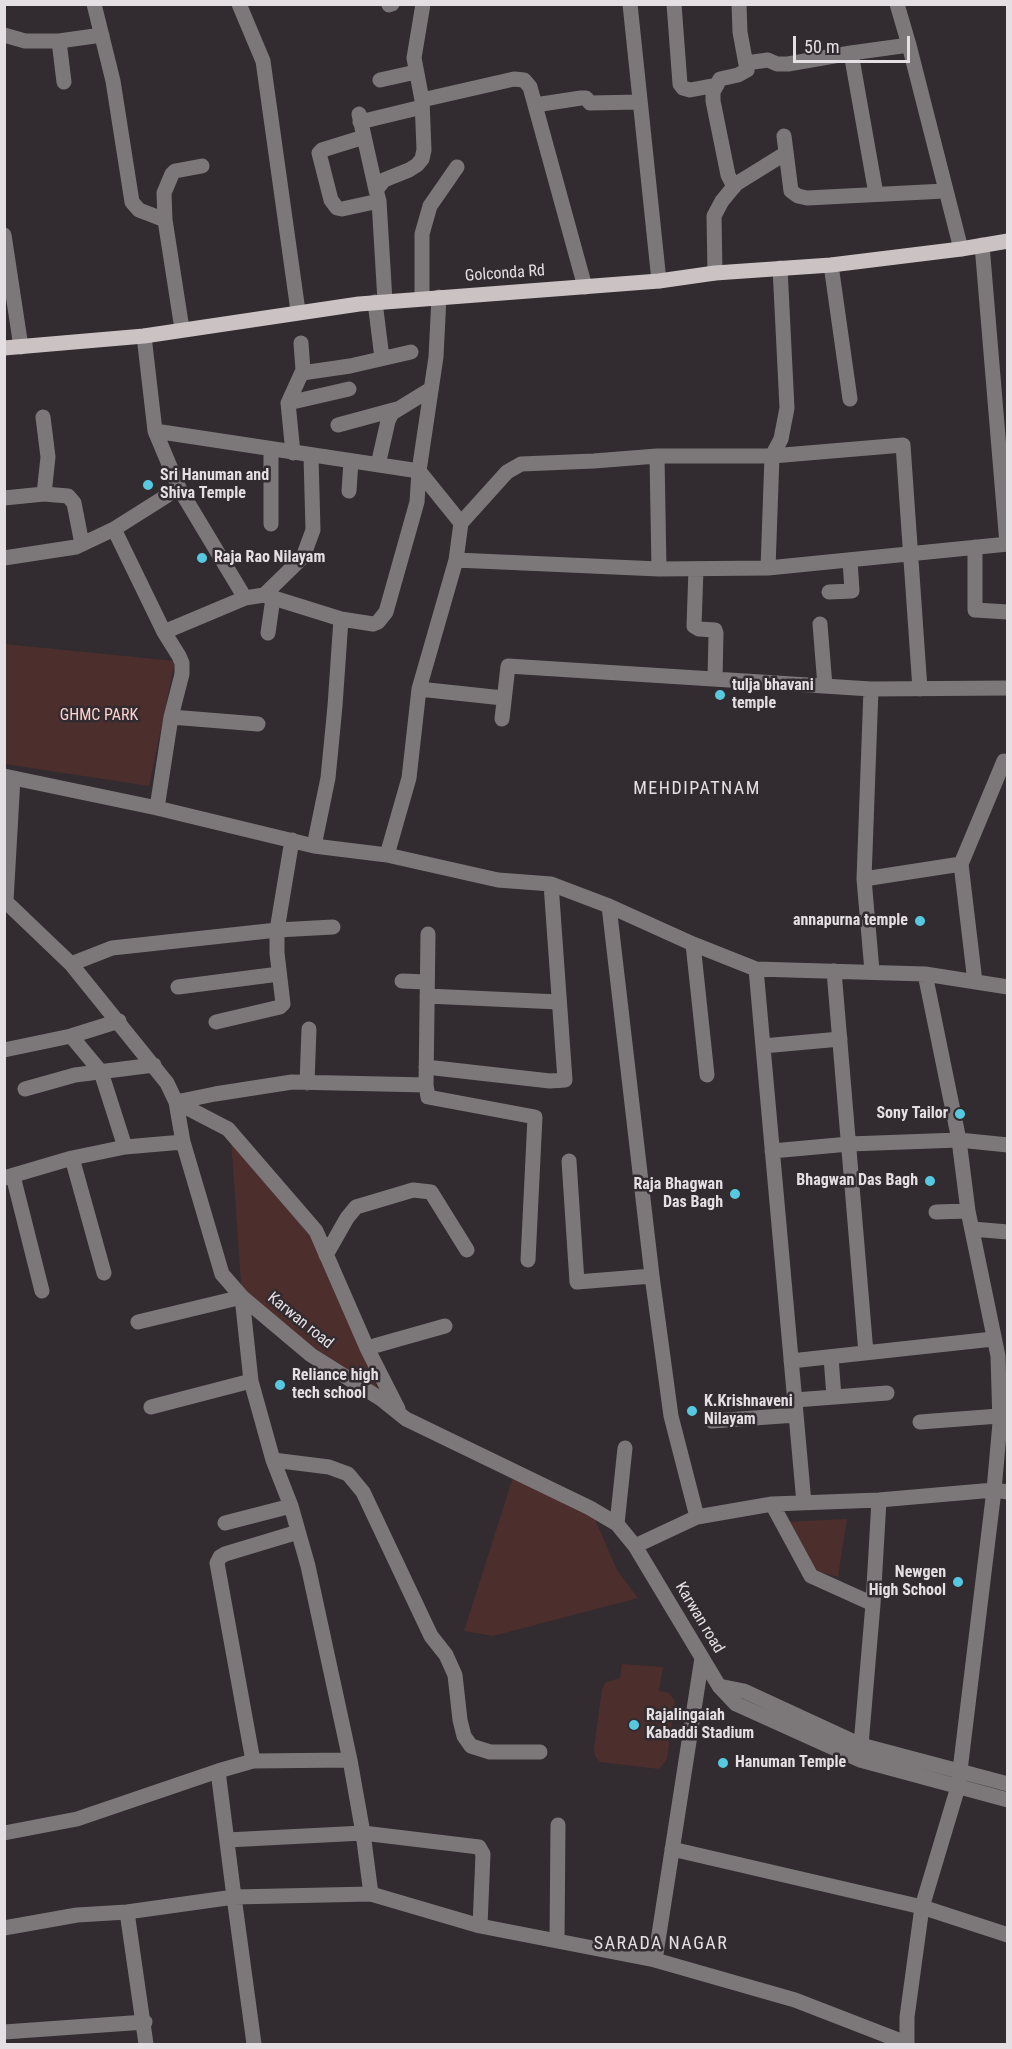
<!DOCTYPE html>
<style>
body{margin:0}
#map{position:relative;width:1012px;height:2049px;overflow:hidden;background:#322b30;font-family:"Roboto Condensed",sans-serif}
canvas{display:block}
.frame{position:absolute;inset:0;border:6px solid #e3dfe2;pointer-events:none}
.scale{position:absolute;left:793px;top:36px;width:117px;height:27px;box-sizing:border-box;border:3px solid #e3dfe2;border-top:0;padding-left:8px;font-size:18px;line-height:21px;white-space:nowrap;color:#e3dfe2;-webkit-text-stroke:4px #322b30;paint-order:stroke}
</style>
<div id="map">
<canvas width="1012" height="2049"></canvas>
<div class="frame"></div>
<div class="scale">50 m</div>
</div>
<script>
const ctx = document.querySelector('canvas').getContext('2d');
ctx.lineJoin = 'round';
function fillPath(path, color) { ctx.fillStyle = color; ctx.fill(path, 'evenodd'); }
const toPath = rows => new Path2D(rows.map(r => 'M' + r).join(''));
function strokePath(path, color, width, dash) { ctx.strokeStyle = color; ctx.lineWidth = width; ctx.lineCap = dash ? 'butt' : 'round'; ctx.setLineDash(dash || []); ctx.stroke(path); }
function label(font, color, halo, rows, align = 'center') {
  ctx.font = font + ' "Roboto Condensed",sans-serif'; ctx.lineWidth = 5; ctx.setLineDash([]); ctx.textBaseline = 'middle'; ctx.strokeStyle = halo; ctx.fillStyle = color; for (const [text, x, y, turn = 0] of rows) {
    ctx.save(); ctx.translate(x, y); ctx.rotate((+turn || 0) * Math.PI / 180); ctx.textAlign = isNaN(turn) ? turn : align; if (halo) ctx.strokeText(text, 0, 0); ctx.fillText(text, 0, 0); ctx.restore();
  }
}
const green = toPath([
 [4,644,175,661,149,786,5,764],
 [231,1139,333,1264,381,1399,303,1339,242,1297],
 [515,1471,590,1508,617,1570,638,1598,493,1636,464,1631],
 [847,1519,838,1577,814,1570,784,1522],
 [622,1664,663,1667,659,1691,669,1693,675,1701,667,1759,659,1769,600,1762,595,1756,594,1748,602,1689,606,1682,620,1678]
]);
const minor = toPath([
 [94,4,113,81,132,202,139,210,165,220,182,329],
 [239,4,263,61,298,311],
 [423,4,414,58,422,100,514,79,524,80,530,87,585,287],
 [630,4,659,281],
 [674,4,680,84,683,88,690,90,717,85],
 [897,4,909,45,961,249],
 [389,5,392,4],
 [4,35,25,41,59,41,102,35],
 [59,41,64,82],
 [851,53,876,194],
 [746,63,768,60,777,64,788,64,851,53,909,45],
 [380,80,416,72],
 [535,105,581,98,586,98,590,103,640,102],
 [359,114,376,190],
 [360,122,422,107],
 [784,136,791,191,798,196,807,198,945,191],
 [364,137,322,150,319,153,331,200,337,208,342,209,379,201],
 [734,187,728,175,713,101,713,92,720,79,738,75,747,70,740,32,739,4],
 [165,220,164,193,172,174,175,171,202,166],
 [4,235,21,347],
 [982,245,1007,544],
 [831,265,850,399],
 [715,273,714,216,722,201,736,184,786,153],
 [422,298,422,234,430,206,457,167],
 [385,301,379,201,376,190,384,180,409,170,417,165,422,159,424,150,422,100],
 [375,302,382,358],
 [144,336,155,431,179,488,245,598,264,595,341,619,373,624,378,622,386,612,417,502,419,471,436,357,439,297],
 [302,373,350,366,411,352],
 [288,403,349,389],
 [43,417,48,457,44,494],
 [338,425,397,409],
 [155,431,419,471,461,523],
 [293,453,288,403,303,370,301,343],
 [657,456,659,569],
 [378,465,388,421,392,413,431,389],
 [349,491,351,461],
 [4,498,44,494,68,496,74,503,82,544],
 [271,524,271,449],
 [114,529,164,632,245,598],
 [975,547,975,610,1008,612],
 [4,558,76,547,114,529,179,488],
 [456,560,659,569,768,568,1008,544],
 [768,568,772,456,903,445,920,689],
 [696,569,694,626,699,629,715,630,716,633,715,679],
 [829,592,852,591,850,560],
 [264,595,303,557,313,530,311,456],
 [820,624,825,686],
 [268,633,273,598],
 [419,689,503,698],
 [871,689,864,879,872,971],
 [171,717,258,724],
 [502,719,508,666,871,689,1008,688],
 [4,776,157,808,314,846,387,855,498,880,551,884,609,906,693,944,756,969,925,974,1008,987],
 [157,808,171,717,182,674,182,663,179,656,164,632],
 [314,846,328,778,335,706,341,619],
 [387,855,409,778,419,689,456,560,461,523,507,472,521,464,594,461,657,456,772,456,781,439,787,408,780,268],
 [864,879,961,864],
 [4,900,71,964,167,1083,176,1102,183,1142,222,1274,242,1297,311,1355,381,1399,406,1419,590,1508,617,1524,635,1546,719,1686,736,1704,860,1760,1008,1800],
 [6,901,13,778],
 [609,906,652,1276,671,1416,697,1517],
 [693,944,707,1075],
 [71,964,112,948,277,930,333,927],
 [756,969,804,1503],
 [834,971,866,1353],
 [402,981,427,982],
 [975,982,961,864,1004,761],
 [178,987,279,974],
 [427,996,559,1002],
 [216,1022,280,1007,283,1004,277,953,277,930,292,840],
 [71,1036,101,1072,125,1147],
 [763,1046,840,1039],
 [4,1050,71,1036,119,1021],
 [426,1067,550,1081,565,1080,551,884],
 [307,1083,309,1029],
 [426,1085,428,1097,535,1117,528,1260],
 [25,1089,75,1075,154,1065],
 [176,1102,215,1094,292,1082,426,1085,428,934],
 [176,1102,228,1129,316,1231,367,1348,398,1409],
 [772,1151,849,1144,959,1140,1008,1145],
 [72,1158,104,1273],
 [569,1161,577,1282,652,1276],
 [13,1176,42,1291],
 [4,1178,72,1158,125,1147,183,1142],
 [936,1212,968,1211],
 [972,1229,1008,1232],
 [326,1255,347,1218,356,1207,413,1190,431,1192,467,1250],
 [242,1297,251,1381,273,1460,291,1506,308,1566,350,1760],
 [138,1322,242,1297],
 [367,1348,445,1326],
 [831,1357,834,1397],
 [791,1361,993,1339],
 [795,1400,887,1393],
 [151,1407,251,1381],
 [712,1421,796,1415],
 [920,1422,999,1416],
 [273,1460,329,1467,348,1474,363,1492,431,1636,446,1655,455,1675,460,1720,464,1736,471,1746,490,1752,540,1752],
 [772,1504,811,1576,873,1604],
 [225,1523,291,1506],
 [617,1524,625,1448],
 [635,1546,697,1517,772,1504,879,1500,994,1490,1008,1492],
 [719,1686,744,1691,861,1745,1008,1784],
 [861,1745,873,1604,879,1500],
 [350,1760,363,1833,371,1894,234,1897,218,1771,253,1761,350,1760],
 [253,1761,217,1563,220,1557,225,1554,298,1532],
 [4,1833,77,1819,218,1771],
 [227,1840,363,1833,479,1847,483,1854,480,1926],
 [672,1849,922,1907,1008,1935],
 [371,1894,480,1926,655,1960,795,2000,906,2043],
 [127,1912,146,2044],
 [4,1928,77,1915,127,1912,234,1897,254,2044],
 [557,1941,558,1825],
 [655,1960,702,1658],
 [4,2032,145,2022],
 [907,2044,907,2017,922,1907,958,1787,994,1490,1000,1423,998,1356,968,1211,959,1140,925,974]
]);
const major = toPath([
 [4,348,144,336,359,304,659,281,715,273,831,265,961,249,1008,241]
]);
const markers = [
 [148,485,6,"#56c9e0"],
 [202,558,6,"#56c9e0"],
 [720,695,6,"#56c9e0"],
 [920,921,6,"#56c9e0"],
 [960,1114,6,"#56c9e0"],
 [930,1181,6,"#56c9e0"],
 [735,1194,6,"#56c9e0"],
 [280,1385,6,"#56c9e0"],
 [692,1411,6,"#56c9e0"],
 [958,1582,6,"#56c9e0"],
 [634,1725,6,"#56c9e0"],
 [723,1763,6,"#56c9e0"]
];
const streetNames = [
 ["Golconda Rd",505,274,-4],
 ["Karwan road",300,1321,39],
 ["Karwan road",699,1618,59]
];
const poiNames = [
 ["Sri Hanuman and",160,476],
 ["Shiva Temple",160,494],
 ["Raja Rao Nilayam",214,558],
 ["tulja bhavani",732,686],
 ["temple",732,704],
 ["annapurna temple",908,921,"right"],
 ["Sony Tailor",948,1114,"right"],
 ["Bhagwan Das Bagh",918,1181,"right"],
 ["Raja Bhagwan",723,1185,"right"],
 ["Das Bagh",723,1203,"right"],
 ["Reliance high",292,1376],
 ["tech school",292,1394],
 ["K.Krishnaveni",704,1402],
 ["Nilayam",704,1420],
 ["Newgen",946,1573,"right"],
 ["High School",946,1591,"right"],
 ["Rajalingaiah",646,1716],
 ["Kabaddi Stadium",646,1734],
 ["Hanuman Temple",735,1763]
];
const parkNames = [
 ["GHMC PARK",99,716]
];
const neighbourhoodNames = [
 ["MEHDIPATNAM",697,789],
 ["SARADA NAGAR",661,1944]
];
fillPath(green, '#4c2f2c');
strokePath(minor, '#7c7879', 15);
strokePath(major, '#cbc2c4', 15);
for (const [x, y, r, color] of markers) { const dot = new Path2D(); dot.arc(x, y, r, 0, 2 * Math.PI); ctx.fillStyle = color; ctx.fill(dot); strokePath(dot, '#322b30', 2); }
label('16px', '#e3dfe2', '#322b30', streetNames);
label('bold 16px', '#e3dfe2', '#322b30', poiNames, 'left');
label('16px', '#ffd2ce', '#322b30', parkNames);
ctx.letterSpacing = '1.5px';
label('18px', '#e3dfe2', '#322b30', neighbourhoodNames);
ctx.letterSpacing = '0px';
</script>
